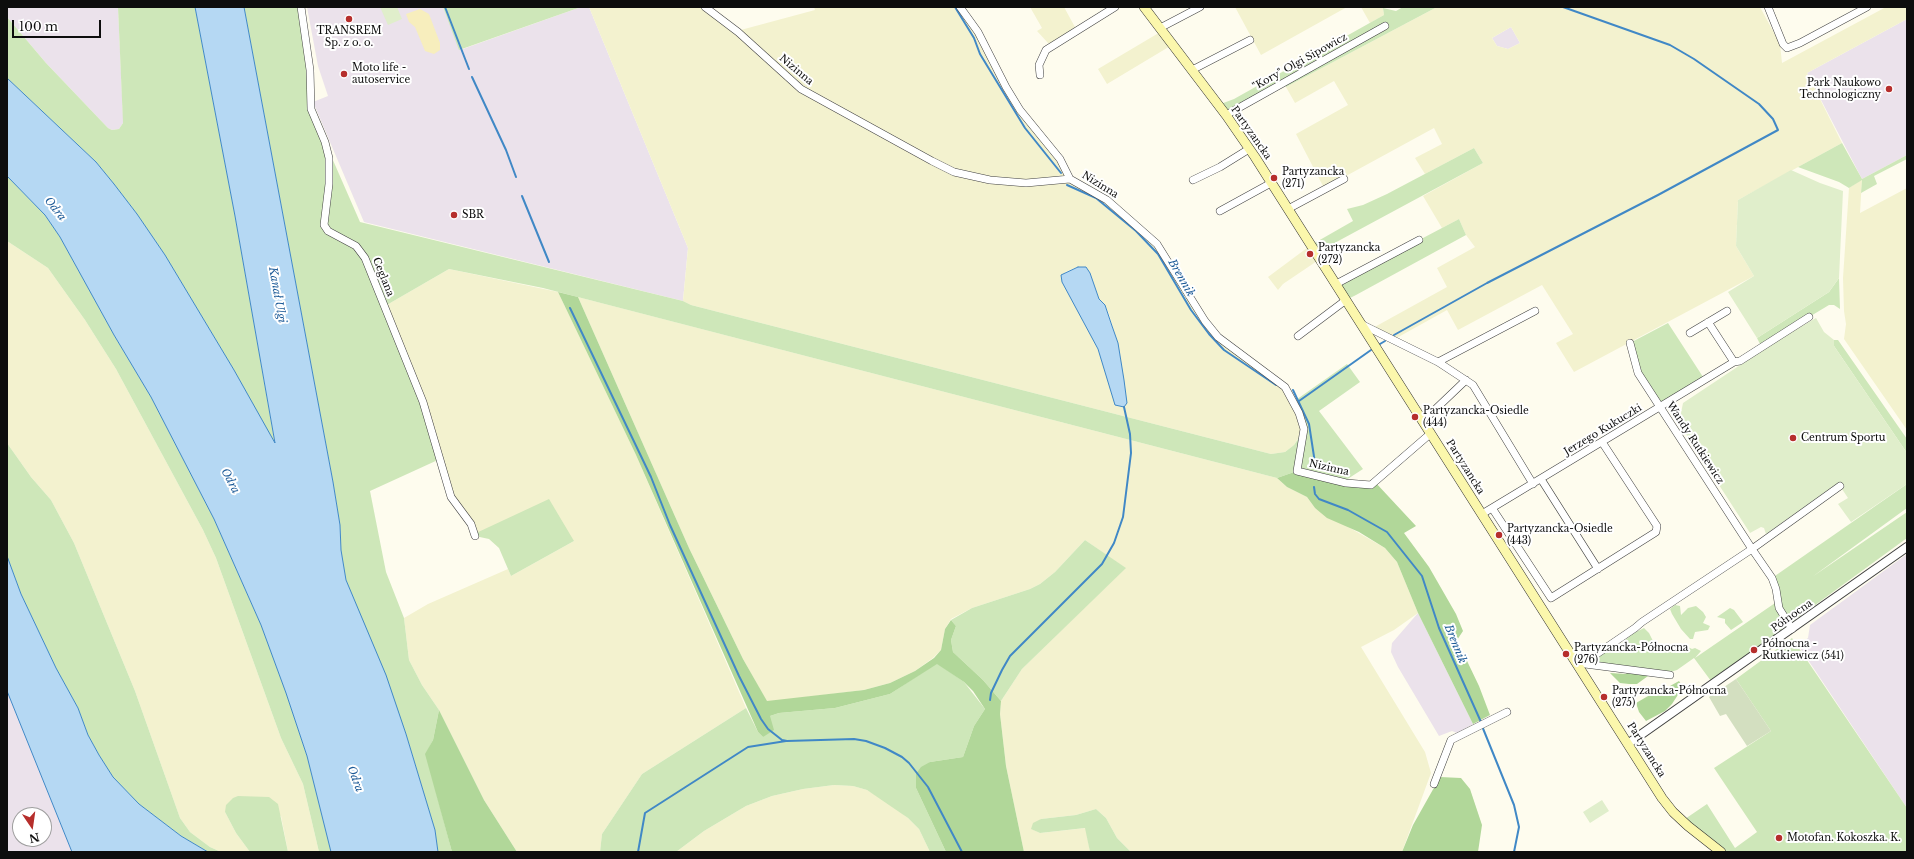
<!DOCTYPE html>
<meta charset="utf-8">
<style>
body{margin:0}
#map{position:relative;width:1914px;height:859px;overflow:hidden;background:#fefcee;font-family:"Libre Baskerville",serif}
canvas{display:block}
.frame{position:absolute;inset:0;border:8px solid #0d0d0d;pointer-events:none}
.north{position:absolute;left:12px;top:807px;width:40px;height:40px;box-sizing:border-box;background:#fff;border:1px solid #9e9e9e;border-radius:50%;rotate:167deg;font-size:11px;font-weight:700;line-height:16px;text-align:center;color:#0d0d0d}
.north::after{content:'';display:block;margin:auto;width:14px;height:18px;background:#b62e2c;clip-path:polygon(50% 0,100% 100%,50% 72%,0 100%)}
.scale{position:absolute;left:12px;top:20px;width:89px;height:18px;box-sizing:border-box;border:2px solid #0d0d0d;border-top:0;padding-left:5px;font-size:12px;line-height:14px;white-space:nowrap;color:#0d0d0d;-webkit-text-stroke:3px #fff;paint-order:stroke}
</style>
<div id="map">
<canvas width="1914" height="859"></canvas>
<div class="frame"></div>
<div class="north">N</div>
<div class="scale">100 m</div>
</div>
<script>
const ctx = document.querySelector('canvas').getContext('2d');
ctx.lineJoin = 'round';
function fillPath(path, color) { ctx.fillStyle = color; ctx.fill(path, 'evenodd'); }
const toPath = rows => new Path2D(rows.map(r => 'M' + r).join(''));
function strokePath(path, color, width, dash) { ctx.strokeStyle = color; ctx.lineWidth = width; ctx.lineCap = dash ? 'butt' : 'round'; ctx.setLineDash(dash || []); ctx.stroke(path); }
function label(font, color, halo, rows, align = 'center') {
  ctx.font = font + ' "Libre Baskerville",serif'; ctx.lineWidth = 4; ctx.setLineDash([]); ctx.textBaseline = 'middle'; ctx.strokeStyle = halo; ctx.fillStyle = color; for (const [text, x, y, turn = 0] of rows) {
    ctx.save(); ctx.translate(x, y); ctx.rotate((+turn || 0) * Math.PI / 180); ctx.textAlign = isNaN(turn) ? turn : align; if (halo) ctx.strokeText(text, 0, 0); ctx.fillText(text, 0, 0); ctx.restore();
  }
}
const industrial = toPath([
 [7,7,118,7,123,117,123,123,119,129,112,130,108,128,46,63,7,17],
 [307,7,443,7,460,50,581,7,589,7,688,248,683,301,364,222,313,102,328,96,318,66],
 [1907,19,1907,155,1862,179,1807,73],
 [1511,27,1520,43,1508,49,1497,46,1492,38],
 [1907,554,1907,808,1798,645,1808,638,1810,625],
 [1418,613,1473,724,1457,733,1452,731,1439,736,1398,667,1391,652,1392,643],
 [7,691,46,787,72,852,7,852],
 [20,815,44,815,44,839,20,839]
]);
const farmland = toPath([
 [589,7,705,7,737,31,815,10,814,7,960,7,1006,87,1071,179,1086,187,1150,237,1212,330,1285,387,1302,421,1300,435,1294,445,1285,452,1271,454,691,305,683,301,688,248],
 [1078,267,1090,273,1099,299,1105,305,1109,314,1121,359,1101,357,1065,272],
 [1030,7,1064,7,1076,29,1051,43,1048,43,1037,31,1042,28],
 [1235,7,1347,7,1261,55],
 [1361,7,1383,7,1384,15,1370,23],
 [1437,7,1760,7,1780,44,1782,63,1886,7,1907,7,1907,19,1807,73,1842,143,1738,200,1736,246,1754,276,1574,372,1556,343,1573,334,1542,285,1458,330,1447,310,1393,340,1371,329,1447,287,1437,268,1475,247,1466,235,1459,219,1442,228,1423,196,1483,163,1474,148,1425,174,1415,158,1442,144,1434,128,1324,188,1296,134,1348,105,1334,81,1295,103,1286,87],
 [1511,27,1520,43,1508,49,1497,46,1492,38],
 [1162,31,1172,45,1107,84,1098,69],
 [1862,179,1860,213,1907,188,1907,430,1844,339,1846,324,1844,311,1843,278,1849,188],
 [7,241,48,268,85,320,116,369,203,530,216,558,281,738,303,784,319,852,288,852,281,816,225,812,236,833,250,852,221,852,210,847,190,832,180,818,135,691,74,543,51,500,31,477,7,443],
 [1311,245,1320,259,1283,284,1278,290,1268,277],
 [449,269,558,292,636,455,746,708,642,774,602,834,600,852,517,852,484,800,439,710,422,685,409,660,404,618,428,604,508,569,511,576,574,541,474,534,454,502,385,306],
 [578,297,1277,478,1287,487,1307,497,1315,508,1385,548,1397,562,1418,613,1394,630,1361,647,1425,752,1431,773,1402,852,1131,852,1117,838,1106,818,1096,809,1076,815,1041,819,1032,829,1040,833,1086,828,1090,852,1024,852,1006,766,1000,714,1001,701,1022,669,1125,568,1085,540,1055,572,1040,584,1030,589,972,608,951,619,945,629,941,650,933,658,915,671,890,683,864,690,767,702,743,659,689,548],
 [834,785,853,786,867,790,889,803,908,818,919,829,930,852,676,852,704,831,746,806,772,796,803,789]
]);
const green = toPath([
 [118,7,195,7,235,216,275,444,234,370,165,255,137,214,114,184,96,162,7,78,7,17,46,63,108,128,112,130,119,129,123,123],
 [244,7,301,7,311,101,325,142,360,222,683,301,691,305,1271,454,1285,452,1294,445,1304,430,1293,402,1347,364,1360,382,1319,411,1363,469,1343,482,1297,471,1277,478,543,288,449,269,385,306,440,459,370,491,386,572,404,618,409,660,422,685,439,710,433,740,426,754,452,852,438,852,435,830,406,734,346,580,341,550,340,525,333,482],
 [443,7,581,7,459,50],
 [1403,7,1437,7,1286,87,1285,82,1226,115,1218,105,1234,99,1384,15,1383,8,1396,11],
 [1842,143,1862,179,1907,155,1907,159,1874,176,1877,184,1861,193,1862,180,1849,188,1839,182,1798,167],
 [1474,148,1483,163,1316,253,1311,245,1353,221,1347,209,1363,205,1387,194],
 [7,176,45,215,60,237,114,335,151,397,214,519,261,625,286,692,307,756,331,852,319,852,303,784,281,738,216,558,203,530,116,369,85,320,48,268,7,241],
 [1459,219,1466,235,1356,295,1346,300,1336,284],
 [1839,278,1840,309,1834,305,1829,305,1761,346,1757,338,1829,292],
 [1668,323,1705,380,1661,407,1638,373,1630,343],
 [1834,340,1838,340,1907,439,1907,453,1834,346],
 [7,443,31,477,51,500,74,543,135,691,180,818,190,832,210,847,221,852,208,852,181,836,139,804,113,777,99,755,88,735,78,708,56,668,21,594,7,556],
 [1907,484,1907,508,1812,577,1907,512,1907,538,1711,681,1694,658,1677,670,1667,673,1590,662,1606,651,1621,644,1632,634,1644,628,1649,633,1654,643,1662,644,1669,652,1674,653,1680,646,1684,645,1692,649,1695,648,1701,651,1695,658,1778,601,1772,578],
 [549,499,574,541,511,576,499,548,489,539,475,536,474,534],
 [1085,540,1126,568,1022,669,1001,701,983,680,953,652,951,640,956,626,951,620,972,608,1030,589,1040,584,1055,572],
 [1675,605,1680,606,1681,615,1688,608,1696,606,1703,612,1706,617,1703,623,1710,626,1708,630,1695,632,1693,639,1690,639,1681,629,1672,614,1670,609],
 [1730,608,1734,610,1743,622,1731,630,1725,623,1725,619,1717,617],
 [1792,638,1907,808,1907,852,1721,852,1682,821,1707,804,1735,848,1757,832,1714,768,1771,731,1736,679],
 [937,663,964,682,985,709,974,726,963,757,930,762,916,788,946,852,930,852,919,829,908,818,867,790,853,786,834,785,803,789,772,796,746,806,704,831,676,852,600,852,602,834,642,774,746,708,758,732,763,737,770,716,779,713,835,708,890,694],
 [238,796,269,797,278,804,288,852,250,852,236,833,225,812,226,805,233,798],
 [1096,809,1106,818,1117,838,1131,852,1090,852,1085,828,1040,833,1031,829,1033,823,1041,819,1076,815]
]);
const forest = toPath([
 [558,292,578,297,689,548,743,659,767,701,864,690,890,683,915,671,934,658,941,650,945,629,951,620,956,626,951,640,953,652,983,680,1001,701,1000,714,1006,766,1024,852,946,852,916,788,916,774,921,767,930,762,963,757,974,726,985,709,973,691,964,682,937,664,890,694,835,708,779,713,770,716,774,730,763,737,758,732,636,455],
 [1297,471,1346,483,1375,482,1416,526,1404,533,1429,567,1456,614,1463,631,1457,640,1479,686,1490,715,1473,724,1418,613,1397,562,1385,548,1359,532,1327,518,1315,508,1307,497,1287,487,1277,478],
 [1628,671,1641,673,1648,676,1637,684,1629,684,1620,683,1610,673,1626,674],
 [1679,681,1683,687,1672,704,1665,711,1646,721,1639,712,1636,703,1662,688,1670,691,1670,686],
 [439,710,484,800,517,852,452,852,425,754,433,740],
 [1440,777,1461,778,1470,789,1482,825,1478,852,1402,852,1413,825]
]);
const sand = toPath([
 [420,9,429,14,440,43,440,50,434,54,425,51,415,27,409,22,406,14]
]);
const cemetery = toPath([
 [1736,679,1771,731,1747,746,1726,714,1720,716,1709,697]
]);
const pitch = toPath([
 [380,7,397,7,402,19,388,25],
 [1791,170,1820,183,1843,191,1839,278,1829,292,1757,338,1728,292,1754,276,1736,246,1738,200],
 [1816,318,1824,332,1834,340,1834,346,1907,453,1907,484,1851,522,1838,504,1848,498,1838,483,1766,534,1764,528,1761,527,1750,533,1679,423,1683,403,1781,338],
 [1602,800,1609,811,1590,823,1583,812]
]);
const water = toPath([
 [195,7,244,7,333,482,340,525,341,550,346,580,386,675,406,734,435,830,438,852,331,852,307,756,286,693,261,625,214,519,151,397,114,335,60,237,45,215,7,176,7,78,96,162,114,184,137,214,165,255,234,370,275,443,235,216,195,7],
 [1078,267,1086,267,1090,273,1099,299,1105,305,1112,326,1118,343,1124,380,1127,403,1124,407,1115,405,1098,349,1062,282,1061,275,1078,267],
 [7,556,21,594,56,668,78,708,88,735,99,755,113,777,139,804,181,836,208,852,72,852,7,691,7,556]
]);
const stream = toPath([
 [445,7,469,69],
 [955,7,974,38,980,54,1025,128,1061,173],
 [472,77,506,150,516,177],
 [1067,185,1096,198,1136,231,1158,254,1191,310,1209,334,1224,350,1276,385],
 [522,196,549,262],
 [570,308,651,477,670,525,739,676,761,719,768,729,782,740,787,741,854,739,866,741,885,748,902,757,909,763,928,787,962,852],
 [1394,335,1487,283,1658,195,1778,130,1773,119,1759,104,1694,59,1670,45,1563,7],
 [1380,344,1385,341],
 [1293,390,1309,424,1315,463],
 [1299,401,1371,350],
 [1314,487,1315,494,1319,499,1348,510,1387,532,1422,576,1439,628,1481,722],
 [990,700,991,693,1002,670,1010,656,1102,564,1114,543,1123,517,1131,453,1130,434,1124,407],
 [1482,726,1514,805,1519,827,1514,852],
 [638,852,645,813,748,747,786,741]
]);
const minor = toPath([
 [301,7,310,70,311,109,325,142,329,158,329,184,324,225,328,231,356,246,365,258,423,402,451,497,471,524,475,536],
 [705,7,738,32,801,89,932,161,954,172,990,180,1026,183,1070,179,1107,200,1157,244,1205,321,1218,337,1285,387,1299,413,1304,429,1297,471,1346,483,1371,485,1430,434],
 [960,7,978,32,1006,87,1020,110,1060,159,1070,179],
 [1768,7,1783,44,1787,48,1800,43,1867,7],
 [1160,28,1200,7],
 [1192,70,1250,40],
 [1040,75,1039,65,1046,50,1115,7],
 [1226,115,1385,26],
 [1193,180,1220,167,1249,149],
 [1288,209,1344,179],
 [1220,211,1271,183],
 [1336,284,1419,240],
 [1708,322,1734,362],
 [1361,324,1438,362,1473,385,1533,484],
 [1690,333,1727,311],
 [1298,336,1346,300],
 [1438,362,1535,311],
 [1423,421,1466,380],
 [1541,479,1598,569],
 [1492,508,1551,598,1656,532,1657,526,1602,442],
 [1482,514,1734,362,1740,361,1809,317],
 [1792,629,1779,608,1776,589,1772,578,1752,549,1840,486],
 [1585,664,1670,675],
 [1579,666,1635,628,1642,622,1752,549,1638,373,1630,343],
 [1434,784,1451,740,1507,712]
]);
const tertiary = toPath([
 [1629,743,1907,547]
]);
const secondary = toPath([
 [1144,7,1226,115,1255,157,1662,798,1673,812,1688,826,1721,852]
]);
const markers = [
 [349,19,4,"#b62e2c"],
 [344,74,4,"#b62e2c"],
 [1889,89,4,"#b62e2c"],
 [1274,178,4,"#b62e2c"],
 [454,215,4,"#b62e2c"],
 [1310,254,4,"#b62e2c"],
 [1415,417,4,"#b62e2c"],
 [1793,438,4,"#b62e2c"],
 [1499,535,4,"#b62e2c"],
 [1754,650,4,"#b62e2c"],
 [1566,654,4,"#b62e2c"],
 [1604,697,4,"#b62e2c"],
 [1779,838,4,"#b62e2c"]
];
const poiNames = [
 ["TRANSREM",349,31,"center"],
 ["Sp. z o. o.",349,43,"center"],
 ["Moto life -",352,68],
 ["autoservice",352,80],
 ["Park Naukowo",1881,83,"right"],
 ["Technologiczny",1881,95,"right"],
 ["Partyzancka",1282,172],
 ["(271)",1282,184],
 ["SBR",462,215],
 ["Partyzancka",1318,248],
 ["(272)",1318,260],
 ["Partyzancka-Osiedle",1423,411],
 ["(444)",1423,423],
 ["Centrum Sportu",1801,438],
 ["Partyzancka-Osiedle",1507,529],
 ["(443)",1507,541],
 ["Północna -",1762,644],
 ["Rutkiewicz (541)",1762,656],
 ["Partyzancka-Północna",1574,648],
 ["(276)",1574,660],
 ["Partyzancka-Północna",1612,691],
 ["(275)",1612,703],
 ["Motofan. Kokoszka. K.",1787,838]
];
const streetNames = [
 ["\"Kory\" Olgi Sipowicz",1300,62,-29],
 ["Nizinna",796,70,40],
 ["Partyzancka",1251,133,55],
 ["Nizinna",1100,185,32],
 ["Ceglana",383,277,68],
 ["Jerzego Kukuczki",1603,430,-31],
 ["Wandy Rutkiewicz",1695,443,57],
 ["Partyzancka",1465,467,58],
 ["Nizinna",1329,468,13],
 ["Północna",1792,616,-35],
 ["Partyzancka",1646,750,58]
];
const waterNames = [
 ["Odra",55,209,52],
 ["Brennik",1181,278,60],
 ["Kanał Ulgi",277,295,80],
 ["Odra",230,481,62],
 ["Brennik",1455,644,68],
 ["Odra",355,779,70]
];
fillPath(industrial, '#ebe2eb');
fillPath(farmland, '#f3f2cf');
fillPath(green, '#cee7b9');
fillPath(forest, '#b1d799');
fillPath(sand, '#f7eebd');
fillPath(cemetery, '#d3dfc0');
fillPath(pitch, '#e0eecb');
fillPath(water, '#b5d8f3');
strokePath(water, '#4088c6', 1);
strokePath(stream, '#4088c6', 2);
strokePath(minor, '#404040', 8);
strokePath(tertiary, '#404040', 10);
strokePath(secondary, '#2f2f2f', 10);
strokePath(minor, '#fff', 7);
strokePath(tertiary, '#fff', 8);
strokePath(secondary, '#fbf7ac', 9);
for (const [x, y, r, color] of markers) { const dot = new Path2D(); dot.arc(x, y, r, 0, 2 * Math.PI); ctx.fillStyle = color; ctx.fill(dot); strokePath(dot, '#fff', 1.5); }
label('10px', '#0d0d0d', '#fff', poiNames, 'left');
label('10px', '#0d0d0d', '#fff', streetNames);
label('italic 11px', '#1d5b98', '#fff', waterNames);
</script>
